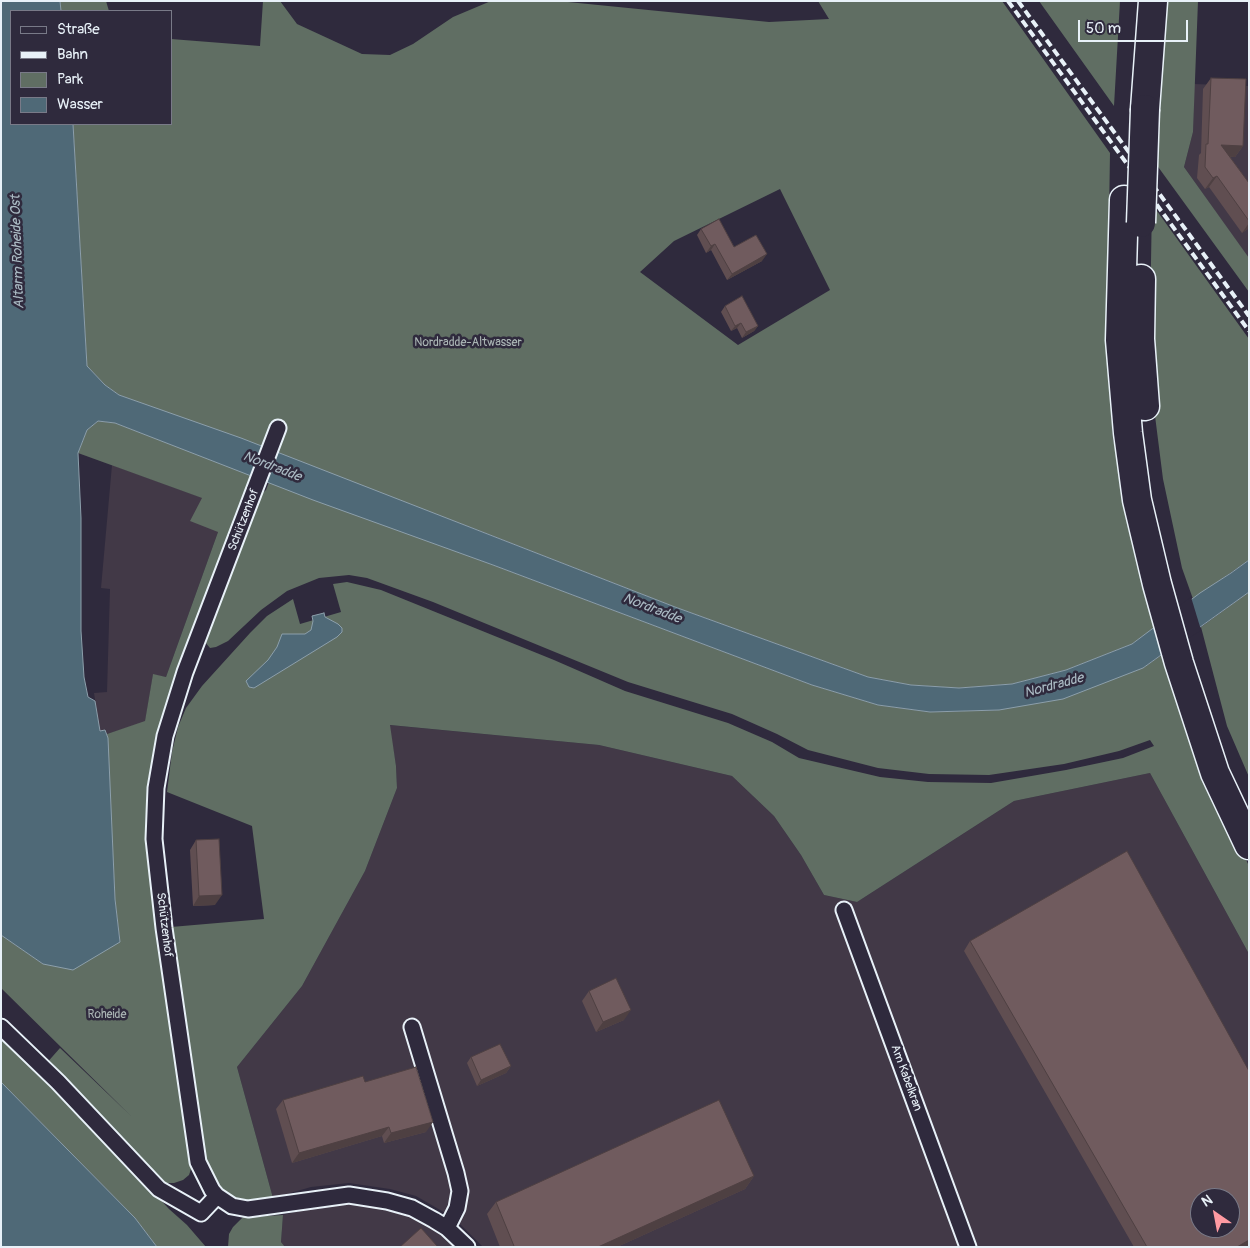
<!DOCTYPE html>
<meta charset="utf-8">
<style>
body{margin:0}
#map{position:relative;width:1250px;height:1248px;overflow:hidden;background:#2f2a3d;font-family:Pangolin,sans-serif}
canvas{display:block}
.frame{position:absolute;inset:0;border:2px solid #e8f1f8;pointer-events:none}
.legend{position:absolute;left:10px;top:10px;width:162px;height:115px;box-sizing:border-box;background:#2f2a3d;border:1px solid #797a88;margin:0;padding:6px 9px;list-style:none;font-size:15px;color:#e8f1f8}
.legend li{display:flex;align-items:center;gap:10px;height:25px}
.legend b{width:25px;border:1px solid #797a88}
.north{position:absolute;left:1190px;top:1188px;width:50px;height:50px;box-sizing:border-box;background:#2f2a3d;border:1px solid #797a88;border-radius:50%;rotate:327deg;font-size:14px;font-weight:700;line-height:20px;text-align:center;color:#e8f1f8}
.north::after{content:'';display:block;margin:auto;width:18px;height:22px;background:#ff9aa2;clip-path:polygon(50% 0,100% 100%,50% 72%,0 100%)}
.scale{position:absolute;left:1078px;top:20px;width:110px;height:22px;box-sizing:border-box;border:2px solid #e8f1f8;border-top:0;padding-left:6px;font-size:15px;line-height:18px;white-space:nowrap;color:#e8f1f8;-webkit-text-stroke:4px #2f2a3d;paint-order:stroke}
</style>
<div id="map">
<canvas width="1250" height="1248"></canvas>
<div class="frame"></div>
<ul class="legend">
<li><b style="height:6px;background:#2f2a3d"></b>Straße</li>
<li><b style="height:6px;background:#e8f1f8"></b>Bahn</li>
<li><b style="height:14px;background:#606e63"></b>Park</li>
<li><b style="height:14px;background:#4f6977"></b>Wasser</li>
</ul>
<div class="north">N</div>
<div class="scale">50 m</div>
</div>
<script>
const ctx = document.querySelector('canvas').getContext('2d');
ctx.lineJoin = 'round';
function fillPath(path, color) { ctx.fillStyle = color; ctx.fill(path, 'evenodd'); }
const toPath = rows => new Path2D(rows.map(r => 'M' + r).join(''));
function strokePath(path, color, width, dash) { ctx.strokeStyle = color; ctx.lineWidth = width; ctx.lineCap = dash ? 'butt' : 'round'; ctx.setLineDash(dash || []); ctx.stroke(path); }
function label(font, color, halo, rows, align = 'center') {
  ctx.font = font + ' Pangolin,sans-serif'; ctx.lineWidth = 5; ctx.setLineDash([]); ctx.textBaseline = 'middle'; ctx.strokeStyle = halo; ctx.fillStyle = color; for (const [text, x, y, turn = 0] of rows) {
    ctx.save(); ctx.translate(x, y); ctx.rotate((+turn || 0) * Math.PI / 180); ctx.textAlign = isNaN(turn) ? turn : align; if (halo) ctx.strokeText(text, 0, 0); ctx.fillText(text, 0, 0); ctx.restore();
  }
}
const built = toPath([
 [1194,84,1249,86,1249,259,1184,167,1193,132],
 [112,465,203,498,218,532,166,677,153,675,145,722,107,734,105,730,100,732,94,693,107,692,110,589,101,588],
 [389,725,599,745,732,776,774,816,801,855,824,895,857,902,1014,801,1150,773,1249,954,1249,1247,483,1247,454,1218,416,1196,390,1189,349,1183,311,1187,273,1198,237,1067,302,986,365,871,397,788,396,766],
 [1200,1198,1230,1198,1230,1228,1200,1228],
 [349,1204,392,1210,410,1216,442,1235,455,1247,285,1247,281,1242,283,1215,315,1207]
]);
const green = toPath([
 [60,1,106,1,109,11,61,11],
 [263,1,280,1,297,24,362,54,390,55,413,44,453,17,491,1,558,1,769,22,829,19,818,1,1002,1,1110,153,1107,341,1113,439,1158,625,1132,644,1066,670,1012,684,959,688,911,685,868,677,675,607,480,531,119,395,105,385,87,366,73,124,171,124,171,39,260,46],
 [780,189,830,290,738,345,640,272,674,241],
 [1039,1,1120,1,1114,106],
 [1163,1,1198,1,1193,132,1184,167,1249,258,1249,292,1156,164],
 [1152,204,1249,339,1249,560,1193,599,1182,568,1163,479,1153,400,1150,319],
 [98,421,115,423,251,475,177,669,157,734,147,787,145,840,156,928,191,1158,191,1169,189,1175,183,1180,174,1183,166,1183,158,1179,45,1065,60,1048,131,1116,1,988,1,935,43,964,120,941,115,899,107,734,145,721,153,674,166,677,218,532,190,521,202,498,78,453,87,430],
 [269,482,493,565,812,685,878,705,930,712,999,710,1143,668,1163,654,1214,793,1249,866,1249,954,1150,773,1014,801,857,902,824,895,801,855,774,816,732,776,599,745,390,725,396,766,397,788,365,871,302,986,237,1067,273,1198,254,1201,244,1201,234,1198,227,1195,216,1183,210,1171,204,1150,171,927,264,919,252,826,167,792,172,752,178,727,186,708,202,686,250,633,267,616,293,599,300,624,341,612,333,584,347,582,381,590,554,660,625,691,728,723,772,742,799,758,880,777,928,782,991,783,1066,770,1123,758,1154,746,1150,740,1119,751,1064,764,989,775,929,774,878,768,808,750,777,734,732,714,628,682,433,602,367,578,349,575,319,578,287,591,261,610,228,641,216,647,210,648,205,642,206,635,260,495,266,490],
 [1249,592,1249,777,1227,726,1201,627],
 [1,1027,169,1209,187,1225,206,1247,157,1247,135,1218,1,1082],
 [283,1215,281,1242,285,1247,228,1247,229,1234,233,1227,244,1216,250,1217]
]);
const water = toPath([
 [1,1,60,1,61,11,11,11,11,124,73,124,87,366,105,385,119,395,241,438,675,607,868,677,911,685,959,688,1012,684,1066,670,1132,644,1200,593,1231,573,1249,560,1249,592,1143,668,1063,699,999,710,930,712,878,705,812,685,493,565,313,500,115,423,98,421,87,430,78,453,81,518,81,631,84,677,88,697,95,701,100,731,105,730,108,738,115,899,120,942,73,970,43,964,1,935,1,1],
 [324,613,325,617,338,624,342,628,342,632,337,637,254,688,249,687,246,681,268,660,277,647,282,634,305,634,311,630,313,621,312,616,324,613],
 [1,1082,135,1218,157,1247,1,1247,1,1082]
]);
const pier = toPath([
 [1191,597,1201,630,1168,653,1159,621]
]);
const street = toPath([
 [278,428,185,672,165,736,156,788,154,839,164,928,198,1162,212,1190,217,1196,232,1206,248,1209,349,1195,387,1201,412,1208,434,1220,447,1228,467,1247],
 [844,910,968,1247],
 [1,1027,58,1082,159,1189,201,1213,217,1196],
 [412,1027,456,1173,460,1191,457,1208,447,1228]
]);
const highway = toPath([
 [1145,109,1153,1],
 [1124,200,1120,340,1128,433,1137,500,1157,584,1179,663,1215,773,1249,845],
 [1141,279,1140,339,1145,406]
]);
const rail = toPath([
 [1008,1,1249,331],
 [1018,1,1249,316]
]);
const highwayBridge = toPath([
 [1141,223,1145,109]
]);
const wall = toPath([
 [1211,78,1243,146,1235,157,1230,157,1249,183,1249,228,1242,233,1209,187,1205,189,1197,178,1199,155,1201,153,1203,89],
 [701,229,734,247,762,261,727,280,711,250,706,253,697,235],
 [725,306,758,326,754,331,742,338,737,328,731,331,721,312],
 [196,840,215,905,193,906,190,850],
 [970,941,1249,1071,1249,1246,1247,1247,1134,1247,964,951],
 [589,991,624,1020,596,1032,582,1001],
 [471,1057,511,1066,506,1073,477,1086,467,1063],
 [365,1082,426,1132,384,1143,382,1136,292,1163,276,1109,283,1100],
 [754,1176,745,1189,617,1247,500,1247,487,1214,496,1202]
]);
const shadedWall = toPath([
 [1221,145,1243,146,1235,157,1213,156],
 [1217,176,1209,187,1205,189,1213,178],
 [1249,223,1249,228,1242,233],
 [715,244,711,250,706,253,711,246],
 [767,254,762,261,727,280,732,274],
 [741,323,737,328,731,331,735,326],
 [758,326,754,331,742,338,746,332],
 [222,895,215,905,193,906,199,896],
 [631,1010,624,1020,596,1032,603,1022],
 [511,1066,506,1073,477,1086,481,1080],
 [433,1122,426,1132,384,1143,391,1133],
 [389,1127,382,1136,292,1163,299,1153],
 [754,1176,745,1189,617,1247,598,1247],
 [1249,1240,1249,1246,1247,1247,1237,1247]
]);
const building = toPath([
 [1211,78,1246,79,1243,146,1221,145,1249,183,1249,221,1217,176,1213,178,1205,167,1206,144,1208,144,1211,78],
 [719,219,734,247,756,235,767,254,732,274,715,244,711,246,701,229,719,219],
 [742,296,758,326,746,332,741,323,735,326,725,306,742,296],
 [219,839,222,895,199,896,196,840,219,839],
 [1127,851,1249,1071,1249,1240,1237,1247,1147,1247,970,941,1127,851],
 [1200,1198,1230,1198,1230,1228,1200,1228,1200,1198],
 [616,978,631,1010,603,1022,589,991,616,978],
 [500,1044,511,1066,481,1080,471,1057,500,1044],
 [416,1067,433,1122,391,1133,389,1127,299,1153,283,1100,363,1076,365,1082,416,1067],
 [719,1100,754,1176,598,1247,515,1247,514,1246,496,1202,719,1100],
 [421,1228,437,1246,436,1247,400,1247,421,1228]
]);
const parkNames = [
 ["Nordradde-Altwasser",468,343],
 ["Roheide",107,1015]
];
const streetNames = [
 ["Schützenhof",244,520,-69],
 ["Schützenhof",164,925,83],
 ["Am Kabelkran",906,1078,70]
];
const waterNames = [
 ["Altarm Roheide Ost",18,252,-92],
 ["Nordradde",272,467,21],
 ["Nordradde",652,609,21],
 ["Nordradde",1054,686,-15]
];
fillPath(built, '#423947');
fillPath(green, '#606e63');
fillPath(water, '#4f6977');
strokePath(water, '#8c9fab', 1);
fillPath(pier, '#2f2a3d');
strokePath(street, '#e8f1f8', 19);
strokePath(highway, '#e8f1f8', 31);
strokePath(street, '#2f2a3d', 15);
strokePath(highway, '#2f2a3d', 28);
strokePath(rail, '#e8f1f8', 4, [8, 4]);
strokePath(highwayBridge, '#e8f1f8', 31, []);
strokePath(highwayBridge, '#2f2a3d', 28);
fillPath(wall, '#604e51');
fillPath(shadedWall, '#4e4042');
fillPath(building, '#705b5e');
strokePath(building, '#4e4042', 1);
label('12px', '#abb6b5', '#2f2a3d', parkNames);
label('12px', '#e8f1f8', '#2f2a3d', streetNames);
label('italic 14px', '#abbbc4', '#2f2a3d', waterNames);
</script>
